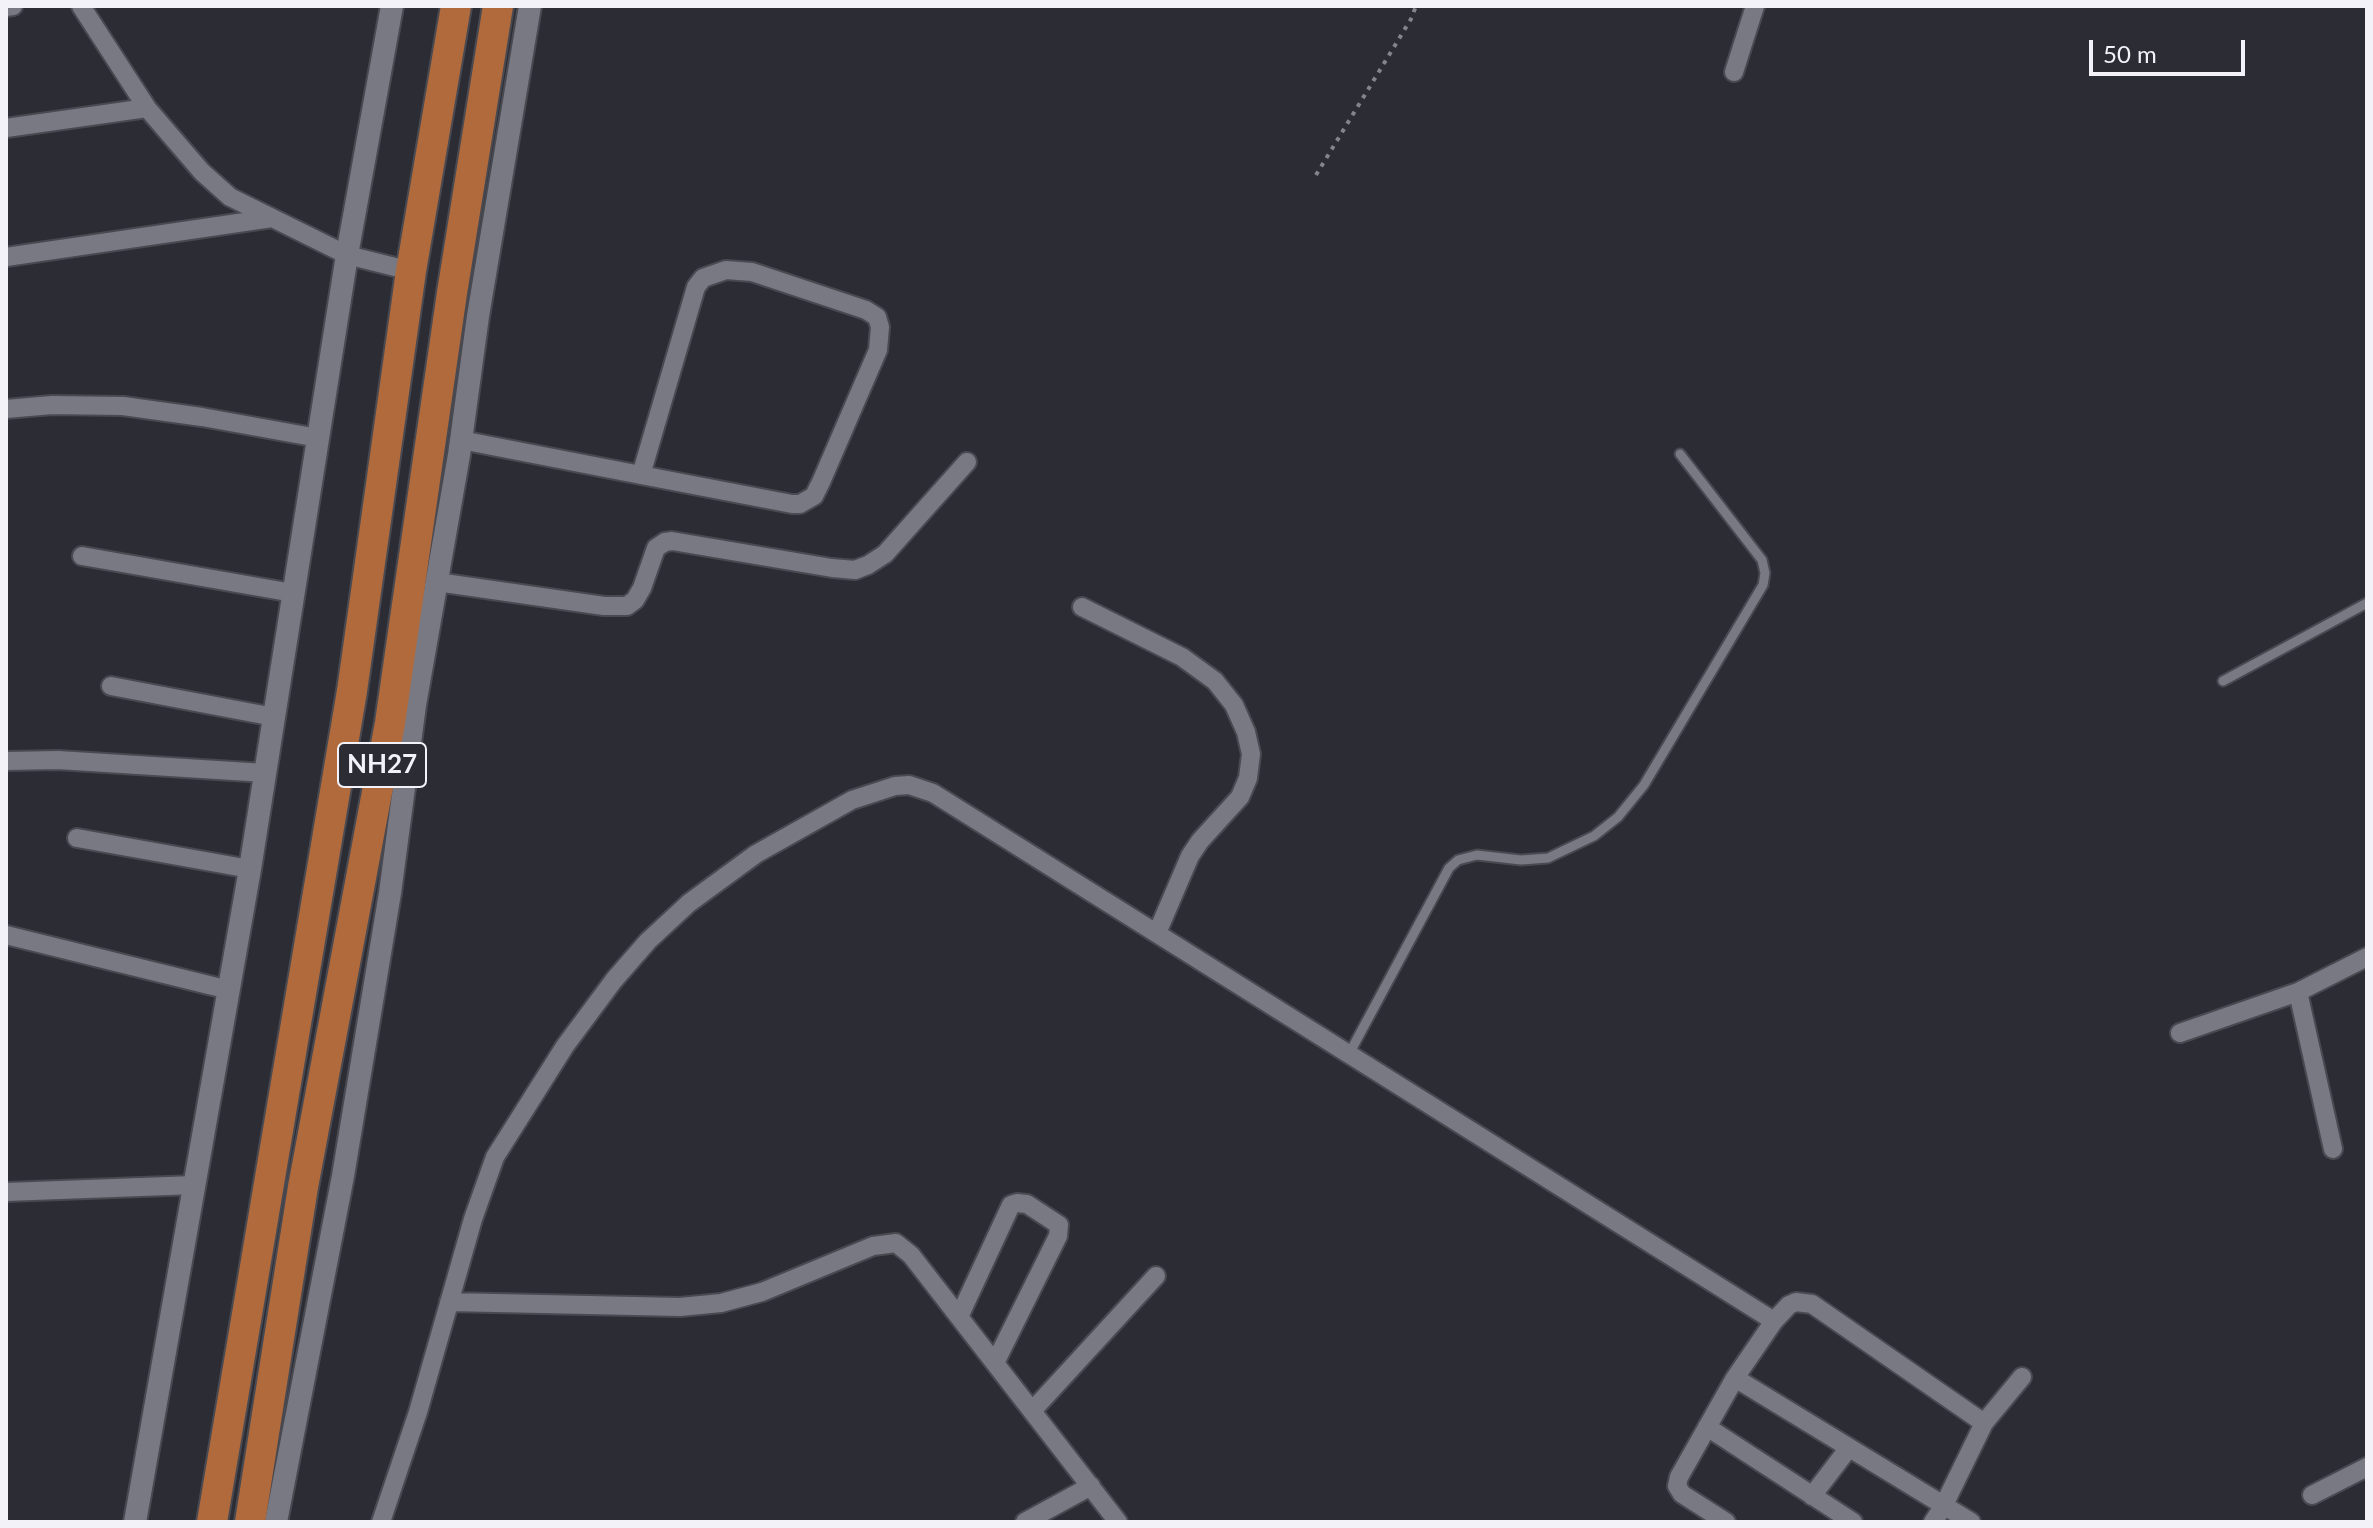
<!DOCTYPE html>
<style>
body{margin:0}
#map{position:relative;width:2373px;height:1528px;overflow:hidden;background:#2c2c35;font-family:Lato,sans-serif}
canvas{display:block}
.frame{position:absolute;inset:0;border:8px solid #f2f2f8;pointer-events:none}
.scale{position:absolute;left:2089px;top:40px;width:156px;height:36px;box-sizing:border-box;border:4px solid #f2f2f8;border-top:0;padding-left:10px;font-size:24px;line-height:28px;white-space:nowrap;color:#f2f2f8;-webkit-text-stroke:6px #2c2c35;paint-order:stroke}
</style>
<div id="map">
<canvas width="2373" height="1528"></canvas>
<div class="frame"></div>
<div class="scale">50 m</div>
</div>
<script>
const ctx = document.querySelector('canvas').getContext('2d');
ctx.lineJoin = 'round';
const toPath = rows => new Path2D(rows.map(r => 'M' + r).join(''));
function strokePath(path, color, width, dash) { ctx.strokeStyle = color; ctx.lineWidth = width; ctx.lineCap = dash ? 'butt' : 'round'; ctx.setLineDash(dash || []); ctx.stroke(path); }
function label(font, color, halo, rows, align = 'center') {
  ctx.font = font + ' Lato,sans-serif'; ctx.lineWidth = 8; ctx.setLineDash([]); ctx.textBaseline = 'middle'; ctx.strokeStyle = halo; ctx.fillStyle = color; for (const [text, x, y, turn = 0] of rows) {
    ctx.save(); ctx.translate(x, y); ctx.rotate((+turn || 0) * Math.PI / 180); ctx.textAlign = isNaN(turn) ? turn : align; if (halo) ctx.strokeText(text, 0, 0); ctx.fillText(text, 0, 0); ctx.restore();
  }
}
const path = toPath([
 [1316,175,1411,19,1416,6]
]);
const service = toPath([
 [2223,681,2367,603],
 [1349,1054,1449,868,1458,860,1477,855,1521,860,1548,858,1594,836,1618,817,1644,785,1763,585,1765,573,1762,560,1680,454]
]);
const minor = toPath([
 [81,6,147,108,202,172,230,197,347,255,411,271],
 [6,7,13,6],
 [1734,72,1755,6],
 [6,128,147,108],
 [6,257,272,218],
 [6,409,52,405,123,406,202,417,318,438],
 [461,440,641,475,792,504,800,504,814,496,821,482,878,350,880,327,877,317,866,310,752,272,726,270,703,278,696,287,641,475],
 [82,556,293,593],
 [437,582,604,606,627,606,635,600,642,588,656,548,665,542,672,541,832,568,855,570,868,565,885,554,967,462],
 [1082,607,1182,657,1215,681,1234,705,1246,732,1251,754,1248,778,1240,797,1200,841,1190,856,1157,933],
 [111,686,274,717],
 [6,761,58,760,265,773],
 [77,838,250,869],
 [6,935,229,990],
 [2298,992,2333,1149],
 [2180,1033,2298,992,2367,957],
 [6,1192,195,1185],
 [449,1302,680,1307,721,1303,762,1292,873,1246,896,1243,911,1255,1118,1522],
 [959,1317,1011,1205,1017,1203,1027,1204,1059,1225,1058,1236,995,1363],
 [1735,1378,1971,1522],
 [1032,1411,1156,1276],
 [1707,1427,1853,1522],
 [2312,1495,2367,1467],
 [1812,1496,1848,1449],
 [381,1522,418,1412,473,1219,495,1157,565,1046,614,980,648,941,689,903,756,854,852,800,895,786,909,785,933,793,1774,1321],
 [1025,1522,1091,1486],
 [1726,1522,1682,1494,1677,1486,1679,1477,1735,1378,1774,1321,1789,1305,1796,1302,1812,1304,1984,1423],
 [1933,1522,1943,1507,1984,1423,2022,1377]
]);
const tertiary = toPath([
 [135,1522,250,869,347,255,392,6],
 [276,1522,343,1176,390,893,415,705,459,455,478,316,530,6]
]);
const trunk = toPath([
 [212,1522,352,691,411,271,456,6],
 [250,1522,303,1187,390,723,452,293,498,6]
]);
const shields = [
 [382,765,88]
];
const shieldNames = [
 ["NH27",382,765]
];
strokePath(service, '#494951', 13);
strokePath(minor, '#494951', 22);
strokePath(tertiary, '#494951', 26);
strokePath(trunk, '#494951', 34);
strokePath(path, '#84848c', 4, [4, 6]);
strokePath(service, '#787983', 9);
strokePath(minor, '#787983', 18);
strokePath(tertiary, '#787983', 22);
strokePath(trunk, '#b06a3c', 30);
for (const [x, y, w] of shields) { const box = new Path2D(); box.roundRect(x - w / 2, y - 22, w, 44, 6); ctx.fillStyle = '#2c2c35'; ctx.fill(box); strokePath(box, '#f2f2f8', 2); }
label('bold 26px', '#f2f2f8', null, shieldNames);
</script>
